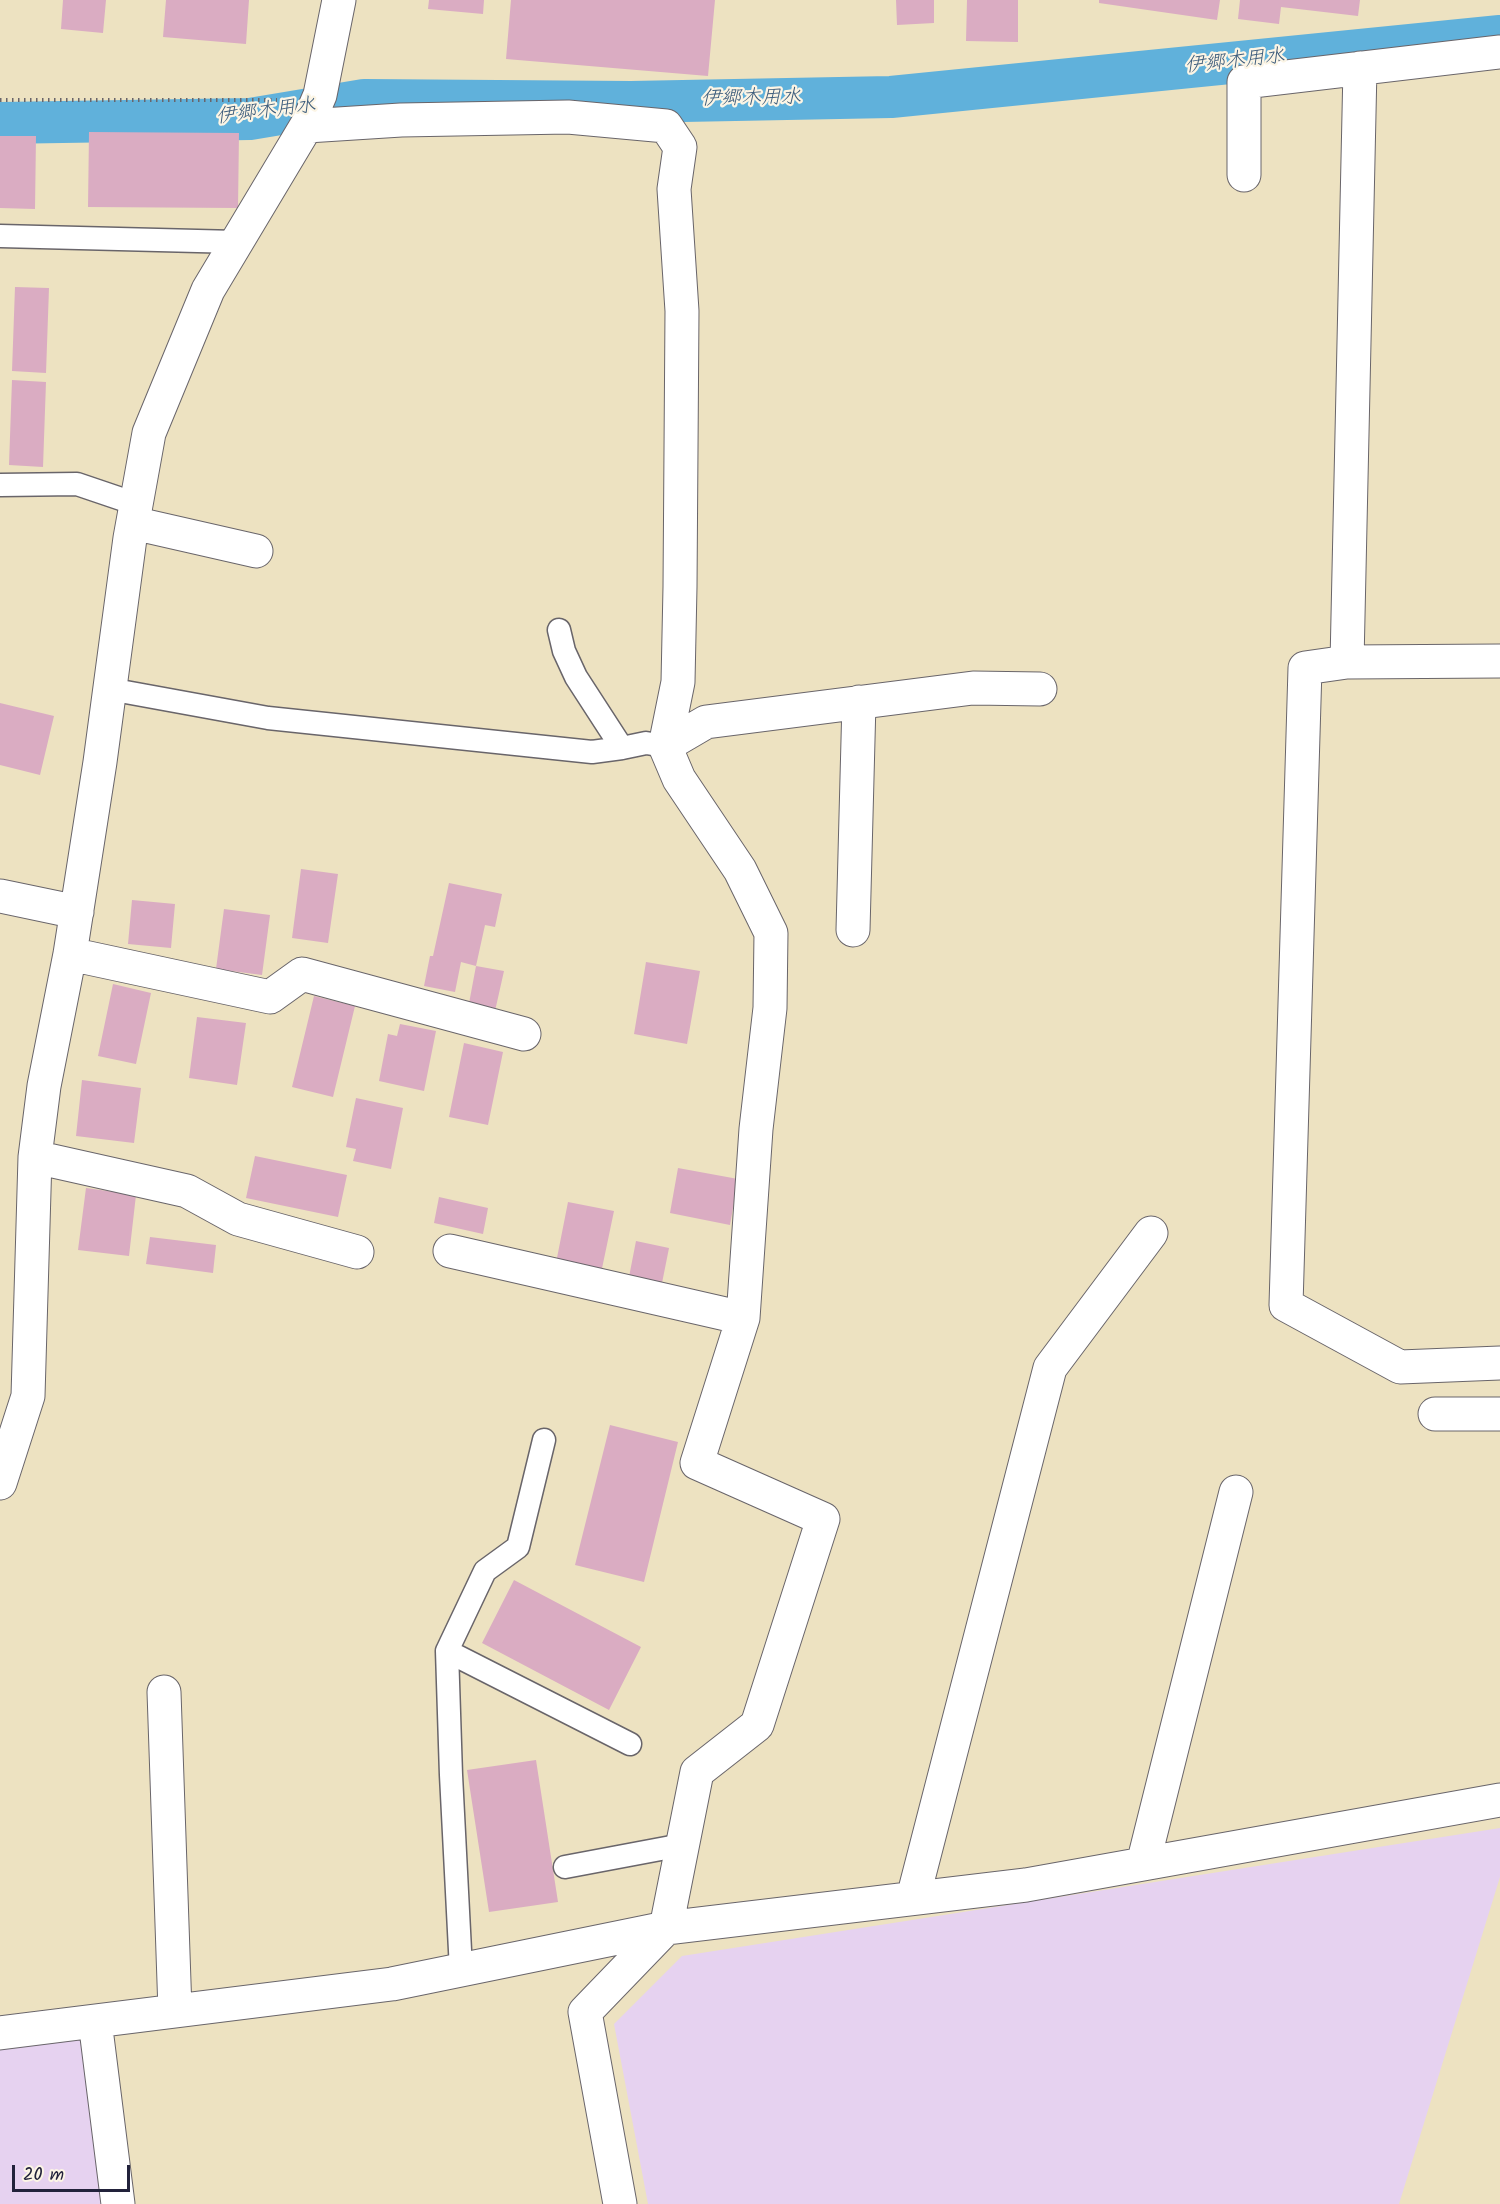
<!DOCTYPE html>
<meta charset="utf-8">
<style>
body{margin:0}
#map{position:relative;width:1500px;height:2204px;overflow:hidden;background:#ede2c1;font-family:Kalam,sans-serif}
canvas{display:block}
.scale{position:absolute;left:12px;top:2165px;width:118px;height:27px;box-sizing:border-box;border:3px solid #22223b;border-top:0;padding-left:8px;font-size:18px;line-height:21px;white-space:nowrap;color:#22223b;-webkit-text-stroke:4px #fcf5e5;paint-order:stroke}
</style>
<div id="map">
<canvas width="1500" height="2204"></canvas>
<div class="scale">20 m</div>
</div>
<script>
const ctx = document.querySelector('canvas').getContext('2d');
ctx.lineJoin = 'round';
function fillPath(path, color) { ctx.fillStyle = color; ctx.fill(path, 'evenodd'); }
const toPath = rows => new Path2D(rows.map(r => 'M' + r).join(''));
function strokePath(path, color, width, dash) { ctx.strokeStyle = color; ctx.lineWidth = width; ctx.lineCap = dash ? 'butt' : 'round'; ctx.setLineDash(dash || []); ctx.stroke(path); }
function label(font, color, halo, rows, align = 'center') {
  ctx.font = font + ' Kalam,"Klee One",sans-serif'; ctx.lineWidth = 4.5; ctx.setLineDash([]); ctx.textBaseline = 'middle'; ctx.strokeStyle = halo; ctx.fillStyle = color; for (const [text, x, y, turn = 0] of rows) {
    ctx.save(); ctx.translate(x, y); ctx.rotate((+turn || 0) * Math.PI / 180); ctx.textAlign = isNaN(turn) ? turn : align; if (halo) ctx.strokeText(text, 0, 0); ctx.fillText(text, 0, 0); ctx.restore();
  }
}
const built = toPath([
 [1500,1828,1500,1877,1399,2204,648,2204,614,2024,682,1956],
 [80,2038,102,2204,0,2204,0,2045]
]);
const canal = toPath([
 [0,123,250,119,364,100,631,102,891,97,1500,36]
]);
const building = toPath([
 [63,0,106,0,103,33,61,29],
 [166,0,249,0,246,44,163,37],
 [429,0,484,0,483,14,428,9],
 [511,0,715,0,708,76,506,59],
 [896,0,934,0,934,23,897,25],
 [967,0,1018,0,1018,42,966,41],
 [1099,0,1220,0,1217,20,1099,3],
 [1240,0,1360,0,1358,16,1281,7,1279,24,1238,19],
 [89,132,239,133,238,208,88,207],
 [0,136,36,136,35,209,0,208],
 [15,287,49,288,46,373,12,371],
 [12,380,46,382,43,467,9,465],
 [0,703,54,716,40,775,0,765],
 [301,869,338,874,328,943,292,938],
 [449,883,502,894,495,927,485,925,476,966,461,962,455,992,424,986,430,956,433,956],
 [132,900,175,904,171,948,128,944],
 [224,909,270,915,262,975,216,969],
 [646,962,700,971,687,1044,634,1034],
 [476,966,504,971,493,1020,467,1014],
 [113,984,151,993,136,1064,98,1056],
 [314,996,355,1006,333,1097,292,1087],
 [197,1017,246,1023,237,1085,189,1078],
 [400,1024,436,1031,424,1091,379,1081,388,1034,397,1036],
 [464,1043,503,1052,488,1125,449,1117],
 [82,1080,141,1088,134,1143,76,1136],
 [356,1098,403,1108,391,1169,353,1161,356,1149,346,1147],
 [255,1156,347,1175,338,1217,246,1198],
 [678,1168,738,1179,730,1225,670,1213],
 [86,1188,136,1195,129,1256,78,1250],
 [439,1197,488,1208,483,1234,434,1223],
 [568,1202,614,1211,600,1278,555,1268],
 [150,1237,216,1245,213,1273,146,1264],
 [636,1241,669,1248,662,1283,629,1277],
 [610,1425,678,1442,644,1582,575,1565],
 [514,1580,641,1647,609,1710,482,1643],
 [536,1760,558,1902,489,1912,467,1770]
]);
const path = toPath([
 [0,100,277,100]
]);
const service = toPath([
 [0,236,237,242],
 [0,485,77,484,136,504],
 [559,630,564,651,576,677,622,748,646,743,665,746],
 [109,689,268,718,592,752,622,748],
 [447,1651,630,1744],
 [565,1867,682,1845],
 [461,1970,451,1775,447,1651,485,1571,518,1547,544,1440]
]);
const minor = toPath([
 [1360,68,1347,662,1500,661],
 [307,126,401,120,568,117,666,126,680,147,674,189,682,311,680,587,678,682,665,746,679,779,740,870,771,933,770,1008,756,1129,743,1318,697,1463,823,1519,757,1725,697,1772,666,1928,585,2012,620,2204],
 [1244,175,1244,82,1500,52],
 [133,523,256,551],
 [1347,662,1305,668,1286,1305,1400,1367,1500,1363],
 [665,746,706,722,973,688,1040,689],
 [0,896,77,912],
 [853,930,859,702],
 [70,954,270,997,302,974,524,1034],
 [35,1157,187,1191,238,1219,357,1252],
 [450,1251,743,1318],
 [1435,1414,1500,1414],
 [0,1483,28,1396,35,1157,44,1086,70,954,100,762,130,538,149,433,208,290,308,123,320,95,339,0],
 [164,1692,175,2011],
 [1143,1864,1236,1492],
 [913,1898,1050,1368,1151,1233],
 [95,2021,118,2204],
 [0,2033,392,1984,666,1928,1026,1885,1500,1800]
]);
const waterNames = [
 ["伊郷木用水",1235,63,-6],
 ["伊郷木用水",751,100,-1],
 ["伊郷木用水",266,113,-7]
];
fillPath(built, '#e6d2f0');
strokePath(canal, '#60b1db', 42);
fillPath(building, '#daacc2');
strokePath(service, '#69656a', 25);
strokePath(minor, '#69656a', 35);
strokePath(path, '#69656a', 4, [1.5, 4.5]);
strokePath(service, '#fff', 22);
strokePath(minor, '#fff', 33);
label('italic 20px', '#3b5b7b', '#fcf5e5', waterNames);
</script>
